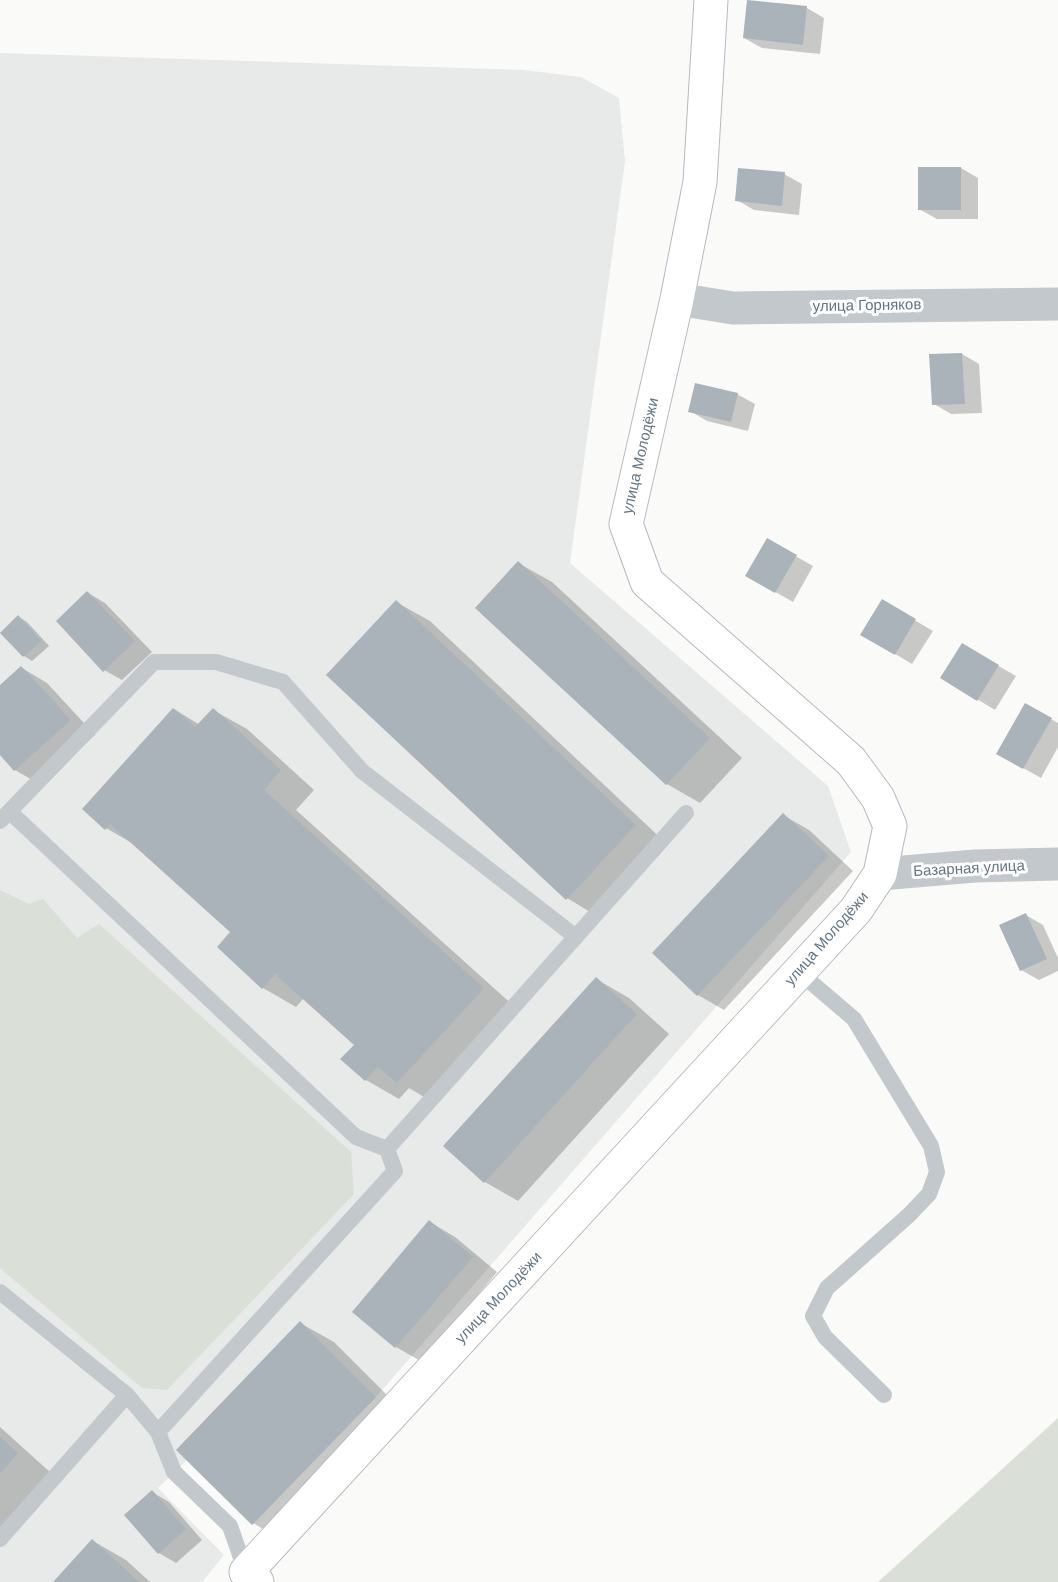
<!DOCTYPE html>
<meta charset="utf-8">
<style>
body{margin:0}
canvas{display:block;background:#fafaf8}
</style>
<canvas width="1058" height="1582"></canvas>
<script>
const ctx = document.querySelector('canvas').getContext('2d');
ctx.lineJoin = 'round';
function fillPath(path, color) { ctx.fillStyle = color; ctx.fill(path, 'evenodd'); }
const toPath = rows => new Path2D(rows.map(r => 'M' + r).join(''));
function strokePath(path, color, width, dash) { ctx.strokeStyle = color; ctx.lineWidth = width; ctx.lineCap = dash ? 'butt' : 'round'; ctx.setLineDash(dash || []); ctx.stroke(path); }
function label(font, color, halo, rows, align = 'center') {
  ctx.font = font + ' Helvetica,sans-serif'; ctx.lineWidth = 6; ctx.setLineDash([]); ctx.textBaseline = 'middle'; ctx.strokeStyle = halo; ctx.fillStyle = color; for (const [text, x, y, turn = 0] of rows) {
    ctx.save(); ctx.translate(x, y); ctx.rotate((+turn || 0) * Math.PI / 180); ctx.textAlign = isNaN(turn) ? turn : align; if (halo) ctx.strokeText(text, 0, 0); ctx.fillText(text, 0, 0); ctx.restore();
  }
}
const built = toPath([
 [0,53,524,70,581,77,619,98,625,161,570,563,828,786,851,852,376,1397,252,1525,187,1460,158,1488,224,1555,202,1582,0,1582]
]);
const green = toPath([
 [0,890,29,904,43,899,77,938,99,924,351,1152,354,1194,167,1390,142,1388,0,1268],
 [1058,1418,1058,1582,878,1582,988,1482]
]);
const shadow = toPath([
 [748,1,807,8,824,18,820,54,762,48,744,38],
 [961,168,978,178,978,219,937,219,919,209],
 [784,174,802,184,799,215,754,210,737,200],
 [962,354,979,364,982,413,951,414,934,404],
 [737,394,755,404,748,431,707,421,690,411],
 [767,540,813,566,793,602,747,576],
 [518,563,552,582,742,758,700,803,667,784],
 [88,593,105,603,152,652,122,680,104,670],
 [882,601,933,631,912,664,862,634],
 [396,602,430,621,668,845,600,918,567,898],
 [19,617,27,622,49,646,32,661,24,656],
 [962,645,1016,676,995,710,942,678],
 [22,668,47,683,95,735,41,785,15,770,0,753,0,687],
 [1026,705,1058,723,1058,747,1041,778,998,754],
 [174,709,200,725,213,710,247,729,314,790,296,810,516,1008,431,1101,409,1088,399,1099,366,1080,356,1044,304,998,296,1007,263,988,232,932,137,846,106,828],
 [783,815,809,830,853,871,724,1010,698,995,654,953],
 [1026,915,1043,925,1058,958,1058,971,1039,980,1021,970],
 [596,979,629,998,669,1034,518,1201,485,1182],
 [430,1222,455,1237,497,1272,422,1362,396,1347,354,1312],
 [300,1323,334,1342,409,1417,286,1543,253,1523],
 [0,1427,51,1473,0,1529],
 [152,1492,169,1502,202,1540,176,1563,159,1553],
 [93,1541,126,1560,150,1582,55,1582]
]);
const building = toPath([
 [747,0,807,6,803,45,743,38],
 [918,167,961,167,961,210,918,210],
 [738,168,785,172,782,206,735,201],
 [962,353,965,404,932,405,929,354],
 [695,383,738,393,731,422,688,412],
 [767,538,797,555,775,593,745,576],
 [518,561,710,738,666,785,475,608],
 [87,591,135,641,103,672,56,621],
 [882,599,916,619,895,655,860,635],
 [396,600,636,825,566,900,326,675],
 [18,615,41,641,23,657,0,633],
 [962,643,999,665,977,701,940,678],
 [21,666,71,720,14,771,0,755,0,685],
 [1025,703,1052,718,1023,769,996,754],
 [173,708,195,727,213,708,281,770,264,790,484,988,397,1083,378,1067,365,1081,340,1059,354,1045,275,974,262,989,217,947,230,932,110,824,105,830,82,809],
 [783,813,829,856,697,996,652,953],
 [1026,913,1047,959,1020,971,999,925],
 [596,977,637,1014,484,1183,443,1146],
 [429,1220,473,1257,395,1348,352,1312],
 [300,1321,376,1397,252,1525,176,1450],
 [0,1437,18,1453,0,1473],
 [152,1490,186,1529,158,1554,124,1515],
 [92,1539,139,1582,53,1582]
]);
const service = toPath([
 [10,812,356,1137,387,1149],
 [0,821,154,662,216,662,283,682,362,771,576,937],
 [799,972,854,1019,931,1146,937,1172,929,1194,909,1215,827,1288,813,1316,825,1337,884,1395],
 [0,1292,127,1395,158,1432],
 [0,1539,127,1395],
 [246,1572,230,1526,174,1472,158,1432,395,1171,387,1149,686,813]
]);
const minor = toPath([
 [677,299,733,308,1058,304],
 [880,874,975,866,1058,864]
]);
const secondary = toPath([
 [257,1582,246,1572,856,910,880,874,890,826,878,798,851,761,647,582,626,524,677,299,700,182,711,0]
]);
const streetNames = [
 ["улица Горняков",867,306,-1],
 ["улица Молодёжи",641,456,-77],
 ["Базарная улица",969,869,-3],
 ["улица Молодёжи",827,939,-49],
 ["улица Молодёжи",499,1298,-47]
];
fillPath(built, '#e8e9e9');
fillPath(green, '#dadfd7');
fillPath(shadow, '#0003');
fillPath(building, '#aab3b9');
strokePath(secondary, '#b3babf', 35);
strokePath(service, '#c3c8cc', 16);
strokePath(minor, '#c3c8cc', 33);
strokePath(secondary, '#fff', 33);
label('15px', '#657683', '#fff', streetNames);
</script>
